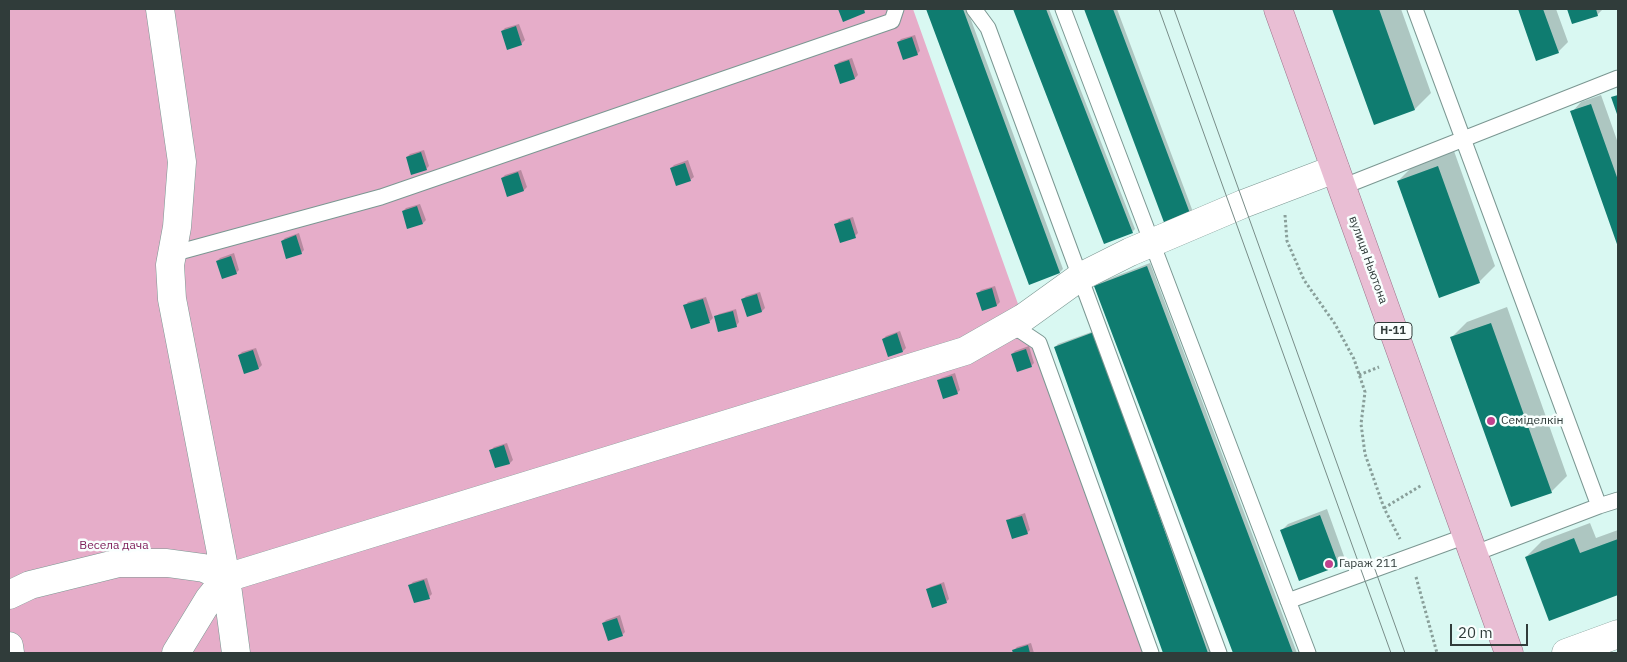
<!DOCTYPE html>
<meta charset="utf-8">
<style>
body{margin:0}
#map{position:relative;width:1627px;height:662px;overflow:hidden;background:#d9f8f2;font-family:"IBM Plex Sans",sans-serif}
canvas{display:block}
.frame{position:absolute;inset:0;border:10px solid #303c3a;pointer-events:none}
.scale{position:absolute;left:1450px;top:624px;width:78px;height:22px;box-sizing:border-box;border:2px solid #303c3a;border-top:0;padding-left:6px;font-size:15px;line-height:18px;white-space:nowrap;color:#303c3a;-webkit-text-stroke:4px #f9fffe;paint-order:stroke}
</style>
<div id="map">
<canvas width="1627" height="662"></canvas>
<div class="frame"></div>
<div class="scale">20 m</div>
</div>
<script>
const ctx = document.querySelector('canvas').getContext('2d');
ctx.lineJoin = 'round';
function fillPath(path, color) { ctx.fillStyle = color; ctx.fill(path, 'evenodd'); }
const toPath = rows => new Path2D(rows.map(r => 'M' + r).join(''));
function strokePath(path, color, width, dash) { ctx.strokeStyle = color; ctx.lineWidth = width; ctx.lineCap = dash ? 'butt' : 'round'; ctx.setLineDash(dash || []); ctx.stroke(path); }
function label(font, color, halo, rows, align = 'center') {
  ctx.font = font + ' "IBM Plex Sans",sans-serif'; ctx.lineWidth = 5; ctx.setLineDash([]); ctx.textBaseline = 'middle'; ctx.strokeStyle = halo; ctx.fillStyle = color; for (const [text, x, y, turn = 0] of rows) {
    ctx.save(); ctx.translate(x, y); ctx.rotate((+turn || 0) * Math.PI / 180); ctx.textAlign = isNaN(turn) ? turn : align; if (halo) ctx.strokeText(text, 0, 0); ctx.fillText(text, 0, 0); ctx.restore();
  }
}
const green = toPath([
 [9,9,913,9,1023,318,1151,653,9,653]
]);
const shadow = toPath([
 [928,9,967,9,1063,269,1060,272,1029,283],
 [1014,9,1049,9,1135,229,1132,232,1105,243],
 [1086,9,1117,9,1193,212,1166,224],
 [1334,9,1401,9,1431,93,1415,109,1375,123],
 [1519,9,1556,9,1568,42,1558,52,1537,59],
 [1568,9,1603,9,1597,15,1573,23],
 [519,24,525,40,521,44,502,31,505,28],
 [915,35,920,51,917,54,898,42,901,39],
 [852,58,858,75,855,78,841,82,836,65,839,62],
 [1601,95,1618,143,1618,244,1572,112,1581,102],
 [424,150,429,166,426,169,407,157,410,154],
 [1454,151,1495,266,1479,282,1398,181,1414,165],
 [688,160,694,177,690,180,671,168,674,165],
 [521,170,527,187,524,190,508,195,502,178,505,175],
 [420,204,426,220,423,223,403,211,406,208],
 [853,217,858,233,855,236,836,225,839,221],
 [299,233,304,250,301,253,282,241,285,238],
 [234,253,239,270,236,273,217,261,220,258],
 [1150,263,1297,653,1234,653,1095,286,1098,283],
 [995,286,1000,302,997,305,983,310,978,293,981,290],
 [760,292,765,308,762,311,748,315,743,299,746,296],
 [706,297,713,318,710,321,692,327,685,306,688,302],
 [1507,307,1567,476,1551,492,1451,338,1467,322],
 [736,309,739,322,736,326,715,317,719,314],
 [1097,330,1212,653,1164,653,1055,347,1058,344],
 [900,331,906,348,903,351,883,339,886,336],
 [1029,346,1034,363,1031,366,1012,354,1015,351],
 [256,348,262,365,259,368,239,355,242,352],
 [955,373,960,390,957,393,938,381,941,378],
 [507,443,513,460,510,463,496,467,491,450,494,447],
 [1327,509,1345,559,1338,565,1281,531,1288,524],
 [1025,513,1030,530,1027,533,1008,521,1011,518],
 [1590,523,1596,538,1618,530,1618,594,1550,619,1526,557,1542,541],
 [427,578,432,594,429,597,410,585,413,582],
 [944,582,949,599,946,602,927,590,930,587],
 [620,615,625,632,622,635,603,623,606,620],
 [1031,643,1034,653,1015,653,1014,650,1017,647]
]);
const building = toPath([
 [838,9,864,9,865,13,843,22],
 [926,9,963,9,1060,273,1029,285],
 [1013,9,1046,9,1133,233,1104,244],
 [1084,9,1113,9,1191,216,1165,225],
 [1332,9,1379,9,1415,110,1374,125],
 [1518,9,1543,9,1559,53,1536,61],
 [1567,9,1596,9,1598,16,1572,24],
 [516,26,522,45,507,50,501,31],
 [912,37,918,55,903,60,897,42],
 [849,60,855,79,840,84,834,65],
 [1618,95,1618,117,1611,97],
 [1591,104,1618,180,1618,247,1570,111],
 [421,152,427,170,411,175,406,157],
 [685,163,691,181,676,186,670,168],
 [1438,166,1480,283,1439,298,1397,181],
 [518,172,524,191,507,197,501,178],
 [417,206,423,224,407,229,402,211],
 [850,219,856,238,840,243,834,224],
 [296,235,302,254,286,259,281,241],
 [231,256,237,274,222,279,216,261],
 [1147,266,1293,653,1233,653,1094,286],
 [992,288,997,306,982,311,976,293],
 [757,294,762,312,747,317,741,299],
 [703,299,710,323,691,329,683,305],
 [733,311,737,327,718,332,714,316],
 [1491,323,1552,493,1511,507,1450,337],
 [1094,332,1208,653,1163,653,1054,347],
 [897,333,903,352,888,357,882,339],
 [1026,349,1032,367,1017,372,1011,354],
 [253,350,259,369,244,374,238,355],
 [952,376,958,394,943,399,937,380],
 [504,445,510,464,495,468,489,450],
 [1320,515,1339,566,1299,581,1280,530],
 [1022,516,1028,534,1012,539,1006,520],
 [1574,538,1580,553,1618,539,1618,595,1549,621,1525,557],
 [424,580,430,599,414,603,408,585],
 [941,584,947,603,932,608,926,589],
 [617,618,623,636,608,641,602,623],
 [1028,645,1030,653,1013,653,1012,650]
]);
const path = toPath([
 [1285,215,1287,241,1304,280,1335,324,1354,359,1365,392,1361,424,1365,454,1384,508,1400,539],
 [1359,375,1379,367],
 [1384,508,1422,485],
 [1416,577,1437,653]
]);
const lane = toPath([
 [974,9,988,28,1219,653],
 [1063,9,1308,653],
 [1415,9,1599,506],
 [1342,187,1618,78],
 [172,254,381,197,892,21,896,9],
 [1007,327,1021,331,1039,343,1151,653],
 [1473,554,1599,506,1618,500],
 [1288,601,1466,536]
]);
const street = toPath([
 [160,9,182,162,177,227,170,265,172,299,226,578,236,653],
 [9,595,30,585,119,563,167,563,204,568,226,578],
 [9,646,10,653],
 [176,653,209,599,226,578,965,351,1023,318,1080,277,1130,252,1243,204,1335,169],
 [1566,653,1618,634]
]);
const primary = toPath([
 [1278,9,1509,653]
]);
const tram = toPath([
 [1159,9,1391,653],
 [1174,9,1405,653]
]);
const markers = [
 [1491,421,5,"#c0418d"],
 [1329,564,5,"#c0418d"]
];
const shields = [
 [1393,331,38]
];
const shieldNames = [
 ["Н-11",1393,331]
];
const streetNames = [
 ["вулиця Ньютона",1368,260,70]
];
const poiNames = [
 ["Семіделкін",1501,421],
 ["Гараж 211",1339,564]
];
const parkNames = [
 ["Весела дача",114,546]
];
fillPath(green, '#e6adc9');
fillPath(shadow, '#0003');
fillPath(building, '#0f7c70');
strokePath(lane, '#7b9792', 17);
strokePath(street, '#7b9792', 29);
strokePath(primary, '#9e758c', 29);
strokePath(path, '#899f9a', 3, [2.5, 2.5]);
strokePath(lane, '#fff', 15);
strokePath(street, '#fff', 28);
strokePath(primary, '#e9bed4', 28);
strokePath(tram, '#788c88', 1);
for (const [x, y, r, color] of markers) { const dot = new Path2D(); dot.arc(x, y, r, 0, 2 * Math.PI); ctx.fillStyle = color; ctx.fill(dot); strokePath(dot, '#f9fffe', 2); }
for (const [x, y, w] of shields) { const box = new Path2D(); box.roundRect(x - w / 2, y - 8.5, w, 17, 4); ctx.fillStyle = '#f9fffe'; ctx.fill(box); strokePath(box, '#303c3a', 1); }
label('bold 11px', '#303c3a', null, shieldNames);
label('12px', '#303c3a', '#f9fffe', streetNames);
label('12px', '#303c3a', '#f9fffe', poiNames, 'left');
label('12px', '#80205b', '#f9fffe', parkNames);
</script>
